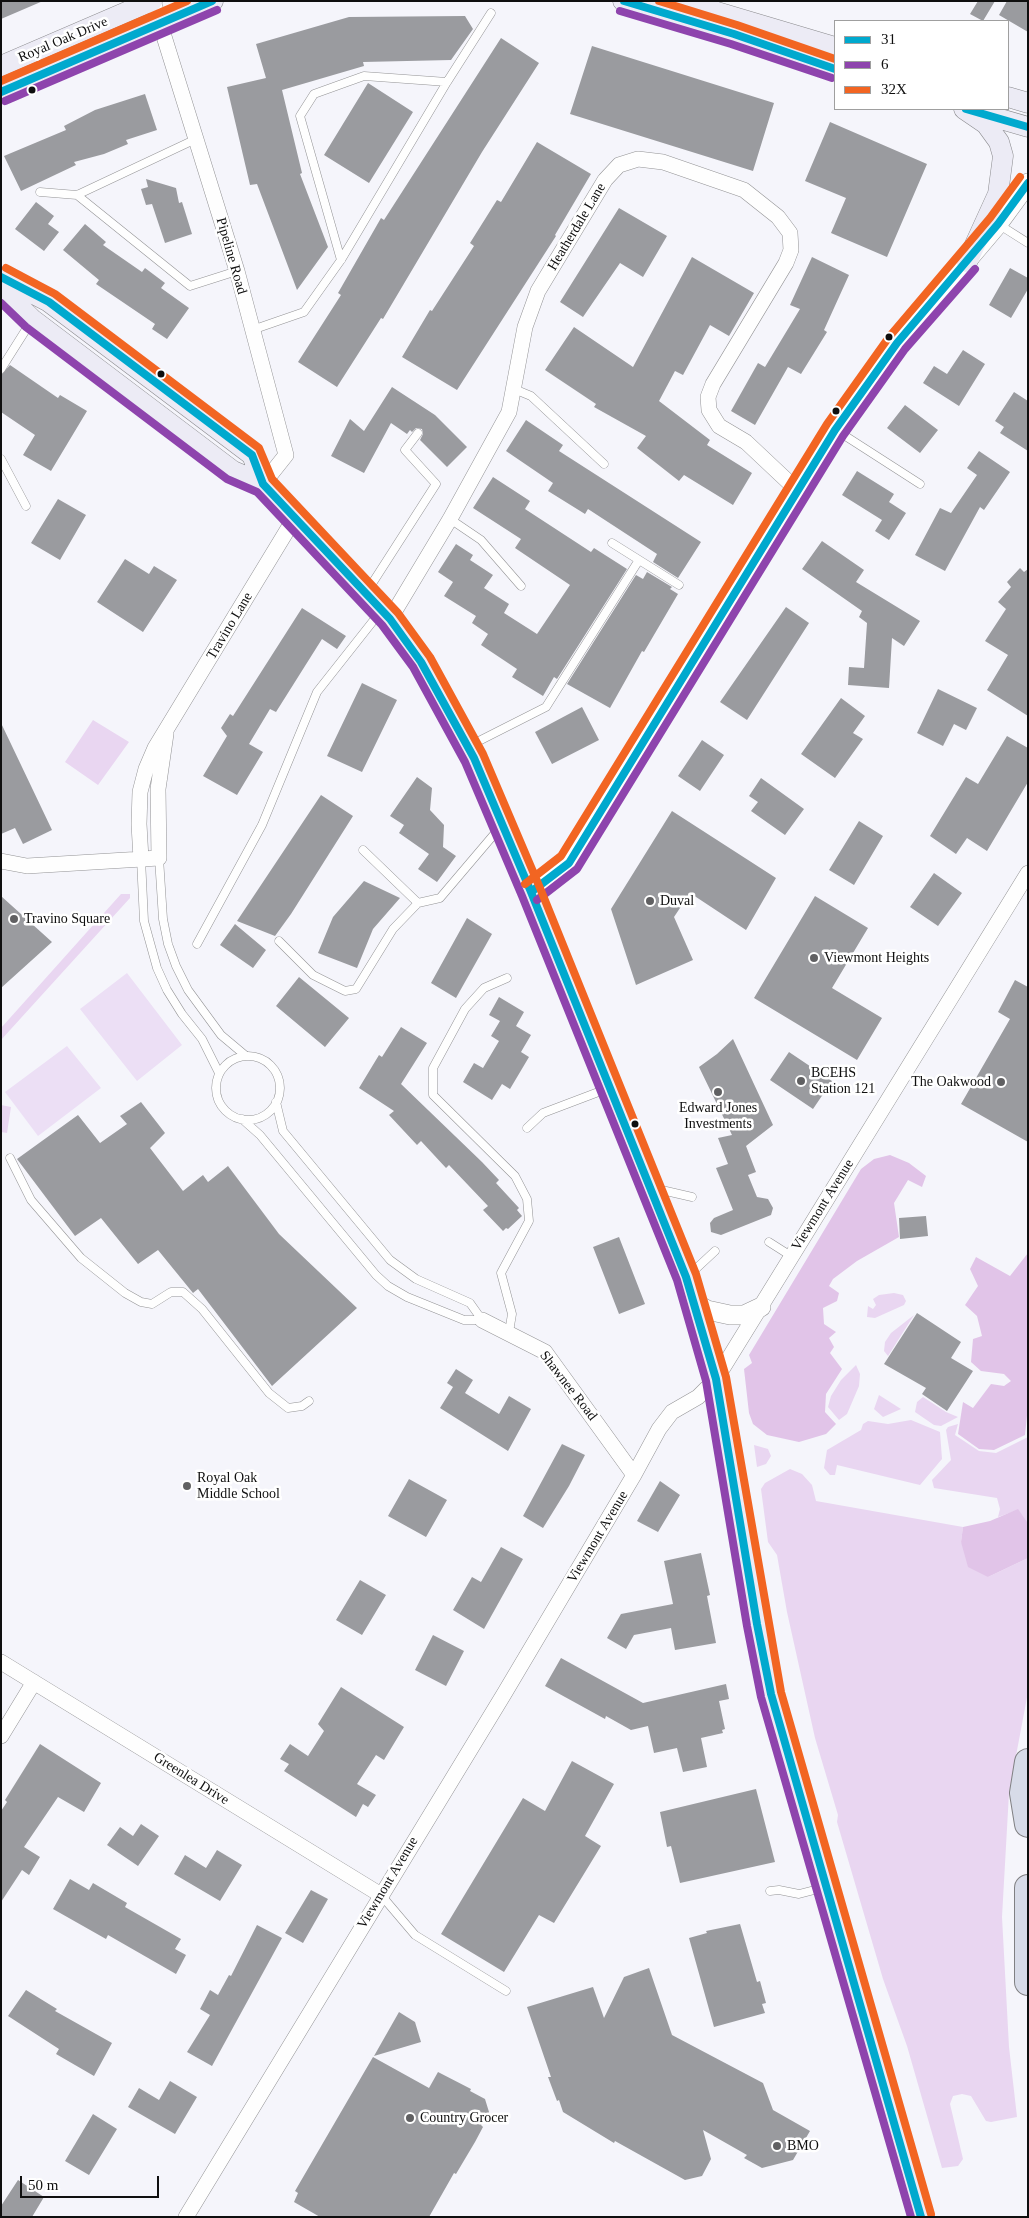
<!DOCTYPE html>
<style>
body{margin:0}
#map{position:relative;width:1029px;height:2218px;overflow:hidden;background:#f5f5fb;font-family:Georgia,serif}
canvas{display:block}
.frame{position:absolute;inset:0;border:2px solid #0f0f0f;pointer-events:none}
.legend{position:absolute;left:834px;top:20px;width:175px;height:90px;box-sizing:border-box;background:#fff;border:1px solid #9f9f9f;margin:0;padding:6px 9px;list-style:none;font-size:15px;color:#0f0f0f}
.legend li{display:flex;align-items:center;gap:10px;height:25px}
.legend b{width:25px;border:1px solid #9f9f9f}
.scale{position:absolute;left:20px;top:2176px;width:139px;height:22px;box-sizing:border-box;border:2px solid #0f0f0f;border-top:0;padding-left:6px;font-size:15px;line-height:18px;white-space:nowrap;color:#0f0f0f;-webkit-text-stroke:4px #fff;paint-order:stroke}
</style>
<div id="map">
<canvas width="1029" height="2218"></canvas>
<div class="frame"></div>
<ul class="legend">
<li><b style="height:6px;background:#00a9ce"></b>31</li>
<li><b style="height:6px;background:#8e44ad"></b>6</li>
<li><b style="height:6px;background:#f26522"></b>32X</li>
</ul>
<div class="scale">50 m</div>
</div>
<script>
const ctx = document.querySelector('canvas').getContext('2d');
ctx.lineJoin = 'round';
function fillPath(path, color) { ctx.fillStyle = color; ctx.fill(path, 'evenodd'); }
const toPath = rows => new Path2D(rows.map(r => 'M' + r).join(''));
function strokePath(path, color, width, dash) { ctx.strokeStyle = color; ctx.lineWidth = width; ctx.lineCap = dash ? 'butt' : 'round'; ctx.setLineDash(dash || []); ctx.stroke(path); }
function label(font, color, halo, rows, align = 'center') {
  ctx.font = font + ' Georgia,serif'; ctx.lineWidth = 5; ctx.setLineDash([]); ctx.textBaseline = 'middle'; ctx.strokeStyle = halo; ctx.fillStyle = color; for (const [text, x, y, turn = 0] of rows) {
    ctx.save(); ctx.translate(x, y); ctx.rotate((+turn || 0) * Math.PI / 180); ctx.textAlign = isNaN(turn) ? turn : align; if (halo) ctx.strokeText(text, 0, 0); ctx.fillText(text, 0, 0); ctx.restore();
  }
}
const green = toPath([
 [93,720,129,742,98,785,65,762],
 [121,894,130,894,130,898,1,1040,1,1028],
 [1,1105,11,1107,7,1133,1,1132],
 [894,1293,903,1295,906,1301,904,1305,875,1318,867,1317,868,1306,873,1309,876,1305,873,1299,879,1295],
 [914,1315,888,1356,884,1351,885,1342,891,1333],
 [856,1365,860,1374,859,1386,847,1414,839,1420,828,1407,831,1396,841,1380],
 [879,1395,901,1409,883,1417,874,1409],
 [923,1397,946,1412,958,1417,941,1426,934,1425,915,1412,917,1402],
 [911,1420,940,1432,942,1459,920,1485,837,1465,835,1475,830,1475,824,1468,827,1450,861,1430,863,1424,868,1421,888,1424],
 [958,1424,955,1435,979,1451,996,1453,1028,1437,1028,1523,1018,1510,998,1517,1000,1509,997,1498,934,1488,932,1480,951,1460,946,1430,948,1427],
 [754,1445,768,1449,771,1456,766,1464,757,1467],
 [790,1469,802,1474,812,1485,816,1501,963,1527,961,1542,988,1577,1028,1558,1028,1692,1009,1793,1002,1917,1009,2047,1017,2117,991,2122,986,2121,971,2096,962,2094,953,2096,950,2104,963,2159,958,2166,942,2168,907,2046,883,1979,837,1822,838,1815,815,1738,787,1612,777,1555,768,1542,761,1489,765,1483]
]);
const forest = toPath([
 [890,1155,909,1163,926,1176,922,1187,908,1180,894,1203,899,1237,857,1261,833,1279,829,1286,839,1293,837,1301,823,1308,824,1324,836,1332,829,1338,834,1347,830,1353,842,1369,826,1394,825,1412,836,1424,826,1434,799,1442,767,1435,753,1424,749,1413,744,1369,752,1363,749,1355,861,1169,874,1159],
 [1028,1253,1028,1406,1025,1435,994,1450,979,1449,958,1434,963,1402,973,1408,991,1384,1004,1386,1011,1381,1004,1374,981,1371,971,1362,973,1339,982,1336,977,1316,965,1305,978,1286,970,1269,976,1257,1010,1276],
 [1018,1509,1028,1523,1028,1558,988,1577,968,1567,961,1542,963,1527,990,1521]
]);
const pitch = toPath([
 [127,973,182,1045,137,1081,80,1009],
 [67,1046,101,1088,38,1136,5,1092]
]);
const building = toPath([
 [1,1,43,1,1,19],
 [978,1,995,1,983,21,970,14],
 [1007,1,1028,1,1028,32,999,15],
 [465,16,473,29,451,60,363,62,364,66,282,90,302,173,300,174,328,247,297,290,257,184,250,185,227,87,266,78,256,44,349,17],
 [501,38,539,63,482,152,383,319,381,318,337,387,298,362,341,295,338,293,381,218,384,220],
 [592,46,774,103,753,171,570,114],
 [368,83,413,112,369,183,324,155],
 [145,94,157,130,126,140,128,144,104,154,74,162,76,165,21,191,4,156,66,130,64,126,95,110],
 [830,122,927,164,887,257,831,233,846,198,805,181],
 [537,142,591,174,555,235,556,236,457,390,402,357,430,310,432,311,474,246,470,243,497,200,501,202],
 [146,179,176,188,179,203,182,202,192,234,165,243,152,204,146,205,141,189,148,187],
 [36,202,54,216,48,224,59,232,44,251,15,229],
 [619,208,667,236,643,277,620,263,583,317,560,302],
 [85,224,106,242,103,245,142,272,145,268,165,283,161,288,189,308,167,339,152,329,155,324,96,284,99,280,63,250],
 [692,257,754,293,729,336,710,325,683,375,675,371,659,401,710,440,707,445,752,473,733,505,684,475,679,481,637,448,646,436,594,407,596,404,545,370,574,327,633,367],
 [812,257,849,275,824,330,827,332,801,374,788,367,755,425,731,411,758,363,765,367,800,309,790,305],
 [1010,268,1028,278,1028,289,1011,318,989,305],
 [963,350,985,364,959,406,923,383,934,366,947,374],
 [10,365,58,398,60,395,87,411,51,471,23,455,35,435,1,412,1,375],
 [392,387,435,415,467,447,447,467,420,440,423,434,422,429,416,428,412,432,410,430,407,434,391,423,364,473,331,456,350,419,364,431],
 [1014,392,1028,401,1028,451,1000,433,1004,427,995,421],
 [905,405,938,430,920,453,887,428],
 [526,420,563,445,559,451,701,542,678,578,653,562,657,554,588,509,585,514,548,491,553,483,506,451],
 [979,451,1010,472,984,510,980,507,945,571,915,555,940,508,951,513,977,475,967,468],
 [857,471,894,494,889,502,906,513,889,540,875,531,882,520,842,495],
 [493,477,530,501,525,509,591,552,594,548,627,569,557,679,554,677,543,696,512,677,517,669,481,645,488,634,472,623,476,616,444,596,453,582,438,572,456,544,473,555,470,560,493,575,484,588,509,604,504,613,537,634,570,585,515,548,521,539,473,508],
 [58,499,86,515,60,560,31,543],
 [822,541,864,570,856,582,920,621,904,646,892,638,889,688,848,685,849,667,864,668,867,623,859,617,862,611,802,569],
 [125,559,149,574,154,566,177,580,143,632,97,602],
 [1020,568,1024,572,1028,569,1028,716,987,690,1008,655,985,641,1006,609,998,602,1011,587,1007,582],
 [647,572,672,587,670,589,678,594,644,652,642,651,610,708,567,684,636,575,643,579],
 [786,607,809,623,747,720,720,702],
 [302,608,346,636,337,649,322,639,276,712,270,709,249,744,263,752,237,795,203,776,227,736,221,728,230,714,233,716],
 [362,683,397,700,362,772,327,756],
 [938,689,977,708,966,730,954,724,943,746,917,733],
 [841,698,865,716,853,733,863,739,835,778,801,754],
 [582,707,599,740,552,764,535,732],
 [1,723,52,830,23,844,15,828,1,834],
 [1007,736,1028,748,1028,782,987,851,967,838,956,854,930,836,966,777,978,784],
 [702,740,724,755,700,791,678,776],
 [417,777,432,788,430,810,444,825,443,847,456,856,437,882,418,869,429,854,399,833,404,825,390,816],
 [761,778,804,809,785,835,751,811,758,802,749,796],
 [321,795,353,816,291,914,275,936,237,921],
 [672,811,776,878,746,930,690,893,674,917,693,960,636,985,611,909],
 [859,821,883,836,854,885,829,870],
 [934,873,962,893,938,926,910,907],
 [364,881,400,898,373,929,357,968,318,953,333,917],
 [1,896,52,942,1,988],
 [815,896,868,928,832,988,882,1018,857,1060,754,998],
 [467,918,492,934,456,998,431,983],
 [235,924,266,950,253,968,220,945],
 [299,977,349,1018,325,1047,276,1006],
 [1015,980,1028,987,1028,1142,961,1104,1010,1019,998,1012],
 [499,997,524,1012,516,1026,531,1035,521,1052,529,1057,510,1089,502,1084,492,1100,463,1082,474,1063,483,1068,499,1041,491,1036,500,1021,489,1015],
 [401,1027,427,1043,401,1084,482,1162,499,1180,496,1183,519,1208,517,1210,522,1216,508,1229,506,1228,503,1231,483,1210,488,1206,449,1165,446,1168,421,1141,417,1145,389,1115,394,1111,359,1088,379,1055,382,1057],
 [733,1039,773,1125,746,1146,756,1172,748,1175,757,1197,768,1199,773,1208,771,1215,721,1235,711,1232,710,1223,714,1218,733,1210,716,1168,728,1164,718,1138,732,1135,699,1067,717,1054],
 [789,1052,832,1081,813,1109,770,1080],
 [141,1102,165,1133,150,1148,183,1191,203,1175,208,1182,228,1166,279,1234,357,1308,272,1386,198,1289,193,1293,158,1250,138,1264,101,1218,75,1236,17,1159,78,1115,100,1143,127,1124,120,1116],
 [926,1216,928,1236,900,1239,899,1218],
 [619,1237,645,1304,619,1314,593,1247],
 [917,1313,961,1342,951,1358,973,1371,947,1411,922,1394,926,1388,884,1364],
 [456,1369,473,1380,465,1393,499,1414,509,1396,531,1409,508,1451,440,1408,453,1387,447,1383],
 [562,1444,585,1455,569,1486,543,1528,523,1516],
 [409,1479,447,1500,426,1537,388,1516],
 [660,1481,680,1495,658,1532,637,1521],
 [501,1547,523,1559,484,1629,453,1610,472,1577,481,1582],
 [701,1553,710,1595,707,1596,716,1643,675,1650,671,1628,634,1635,626,1649,607,1638,621,1614,673,1604,664,1561],
 [360,1580,386,1595,362,1635,336,1620],
 [433,1635,464,1651,446,1686,415,1670],
 [561,1658,643,1703,726,1684,729,1699,719,1701,725,1729,722,1730,723,1733,701,1738,707,1767,683,1772,677,1748,654,1753,648,1726,631,1730,606,1716,605,1719,545,1686],
 [341,1687,404,1727,384,1760,376,1755,357,1784,376,1795,368,1807,363,1804,356,1817,284,1771,289,1764,280,1759,290,1744,308,1756,324,1731,318,1724],
 [40,1744,101,1783,84,1812,58,1797,24,1847,40,1857,29,1875,22,1870,1,1902,1,1811,7,1802,5,1800],
 [572,1761,614,1784,585,1836,601,1846,554,1923,539,1915,504,1972,441,1934,523,1798,545,1811],
 [756,1789,775,1862,680,1883,671,1846,667,1847,660,1812],
 [141,1824,159,1836,138,1866,107,1845,120,1827,133,1836],
 [217,1850,242,1865,220,1901,174,1874,185,1855,206,1868],
 [70,1879,89,1890,93,1883,127,1903,125,1907,181,1939,175,1949,186,1955,176,1974,108,1935,106,1939,53,1909],
 [311,1890,328,1899,303,1943,285,1933],
 [740,1924,757,1982,760,1981,766,2003,762,2004,765,2013,714,2027,689,1938,707,1933,706,1931],
 [257,1925,282,1938,212,2066,187,2052,210,2015,200,2009,210,1990,218,1995,229,1975,231,1976],
 [649,1968,672,2035,763,2083,773,2110,810,2131,793,2160,762,2168,744,2158,747,2155,703,2130,711,2159,702,2176,685,2180,615,2141,614,2143,563,2112,559,2100,557,2101,548,2077,551,2077,527,2007,593,1987,604,2018,624,1977],
 [26,1990,57,2009,55,2011,112,2043,94,2076,56,2054,59,2049,8,2016],
 [399,2012,415,2022,421,2042,374,2056],
 [373,2057,429,2088,438,2072,471,2089,470,2091,485,2099,489,2112,481,2125,483,2127,475,2142,456,2174,454,2173,429,2217,320,2217,294,2202,298,2193,295,2191],
 [170,2081,197,2097,175,2134,128,2107,139,2088,159,2100],
 [93,2114,117,2129,89,2175,65,2161],
 [18,2180,44,2197,32,2217,1,2217,1,2206]
]);
const service = toPath([
 [40,192,77,195,196,139],
 [77,195,190,286,237,271],
 [998,224,1028,243],
 [341,260,300,116,314,94,364,76,447,82],
 [252,330,304,312,341,260,447,82,491,13],
 [1,369,32,320],
 [514,389,531,396,604,464],
 [836,430,920,484],
 [1,459,26,506],
 [450,519,481,540,521,586],
 [612,543,679,585],
 [366,593,436,484,405,450,418,433],
 [469,746,546,707,639,560],
 [363,850,418,903],
 [159,858,163,919,168,944,176,966,188,990,221,1035,246,1056],
 [141,859,144,921,157,968,167,990,182,1014,202,1039,219,1073],
 [279,941,313,975,345,991,356,989,393,929,418,903,440,898,502,825],
 [197,944,262,825,317,692,381,611],
 [507,978,484,988,465,1009,433,1068,433,1095,515,1176,527,1199,529,1221,501,1273,512,1314,509,1332],
 '216 1088a32 32 0 1 1 64 0a32 32 0 1 1-64 0Z',
 [276,1102,283,1131,390,1260,416,1279,470,1303,482,1320],
 [242,1119,260,1135,376,1275,388,1286,407,1297,464,1320,482,1320],
 [527,1128,543,1113,609,1088],
 [10,1158,31,1200,81,1258,125,1293,141,1302,152,1304,171,1292,183,1292,202,1309,269,1393,288,1408,302,1406,309,1401],
 [653,1188,692,1197],
 [769,1242,791,1256],
 [687,1277,715,1251],
 [770,1891,779,1890,799,1894,826,1887],
 [381,1895,415,1935,506,1991]
]);
const minor = toPath([
 [153,1,237,271,286,455,263,484],
 [390,619,450,519,509,412,525,327,538,291,605,180,619,165,638,159,663,162,744,190,778,217,790,233,791,250,786,263,713,384,708,397,709,410,719,426,746,442,797,490],
 [141,859,139,824,140,792,146,769,155,748,294,519],
 [1,861,27,866,159,858,158,789,166,734],
 [482,1320,545,1352,634,1475],
 [1,1662,381,1895],
 [1,1736,34,1682],
 [186,2217,504,1694,634,1475,659,1429,672,1412,698,1397,716,1379,1028,873]
]);
const tertiary = toPath([
 [531,892,569,863,835,430,897,343,998,224,1028,183],
 [693,1302,707,1310,730,1315,744,1315,761,1307]
]);
const secondary = toPath([
 [623,1,734,34,835,69],
 [680,1,835,47],
 [1,66,152,1],
 [1,92,213,1],
 [1008,97,1028,103],
 [964,109,986,124,999,142,1003,156,998,194,967,262],
 [973,111,1028,127],
 [1,277,49,302,252,455,263,484,390,619,421,662,474,758,531,892,686,1277,716,1379,757,1624,771,1694,921,2217],
 [1,289,32,319,233,471,263,484]
]);
const motorway = toPath([
 [1028,1762,1023,1793,1028,1824],
 [1028,1888,1028,1982]
]);
const bus1 = toPath([
 [624,1,734,34,835,69],
 [1,92,212,1],
 [966,109,1028,127],
 [1,277,49,302,252,455,263,484,390,619,421,662,474,758,531,892,686,1277,716,1379,757,1624,771,1694,921,2217],
 [531,892,569,863,835,430,897,343,998,224,1028,183]
]);
const bus2 = toPath([
 [620,11,731,44,832,78],
 [5,101,217,10],
 [1,303,26,327,227,479,257,492,382,625,413,667,465,762,522,896,677,1280,706,1381,747,1626,761,1697,911,2217],
 [537,900,577,869,843,436,905,349,975,269]
]);
const bus3 = toPath([
 [659,1,737,25,835,59],
 [1,81,187,1],
 [6,268,55,294,259,448,272,479,398,613,430,657,483,754,540,888,696,1274,726,1377,781,1692,931,2214],
 [525,884,561,856,827,424,889,337,990,218,1020,177]
]);
const markers = [
 [32,90,4.5,"#0f0f0f"],
 [889,337,4.5,"#0f0f0f"],
 [161,374,4.5,"#0f0f0f"],
 [836,411,4.5,"#0f0f0f"],
 [650,901,5,"#606062"],
 [14,919,5,"#606062"],
 [814,958,5,"#606062"],
 [801,1081,5,"#606062"],
 [1001,1082,5,"#606062"],
 [718,1092,5,"#606062"],
 [635,1124,4.5,"#0f0f0f"],
 [187,1486,5,"#606062"],
 [410,2118,5,"#606062"],
 [777,2146,5,"#606062"]
];
const streetNames = [
 ["Royal Oak Drive",63,40,-23],
 ["Heatherdale Lane",577,227,-59],
 ["Pipeline Road",231,256,74],
 ["Travino Lane",230,626,-59],
 ["Viewmont Avenue",823,1205,-58],
 ["Shawnee Road",568,1386,52],
 ["Viewmont Avenue",598,1537,-59],
 ["Greenlea Drive",191,1779,32],
 ["Viewmont Avenue",388,1883,-59]
];
const poiNames = [
 ["Duval",660,901],
 ["Travino Square",24,919],
 ["Viewmont Heights",824,958],
 ["BCEHS",811,1073],
 ["Station 121",811,1089],
 ["The Oakwood",991,1082,"right"],
 ["Edward Jones",718,1108,"center"],
 ["Investments",718,1124,"center"],
 ["Royal Oak",197,1478],
 ["Middle School",197,1494],
 ["Country Grocer",420,2118],
 ["BMO",787,2146]
];
fillPath(green, '#e9d6f1');
fillPath(forest, '#e1c4e8');
fillPath(pitch, '#ecdff5');
fillPath(building, '#9a9b9f');
strokePath(service, '#939395', 9);
strokePath(minor, '#939395', 16);
strokePath(tertiary, '#939395', 20);
strokePath(secondary, '#89898c', 21);
strokePath(motorway, '#808083', 28);
strokePath(service, '#fefefe', 8);
strokePath(minor, '#fefefe', 15);
strokePath(tertiary, '#fefefe', 19);
strokePath(secondary, '#ecebf5', 20);
strokePath(motorway, '#d7dbe8', 26);
strokePath(bus1, '#00a9ce', 8);
strokePath(bus2, '#8e44ad', 8);
strokePath(bus3, '#f26522', 8);
for (const [x, y, r, color] of markers) { const dot = new Path2D(); dot.arc(x, y, r, 0, 2 * Math.PI); ctx.fillStyle = color; ctx.fill(dot); strokePath(dot, '#fff', 2); }
label('14px', '#0f0f0f', '#fff', streetNames);
label('14px', '#0f0f0f', '#fff', poiNames, 'left');
</script>
